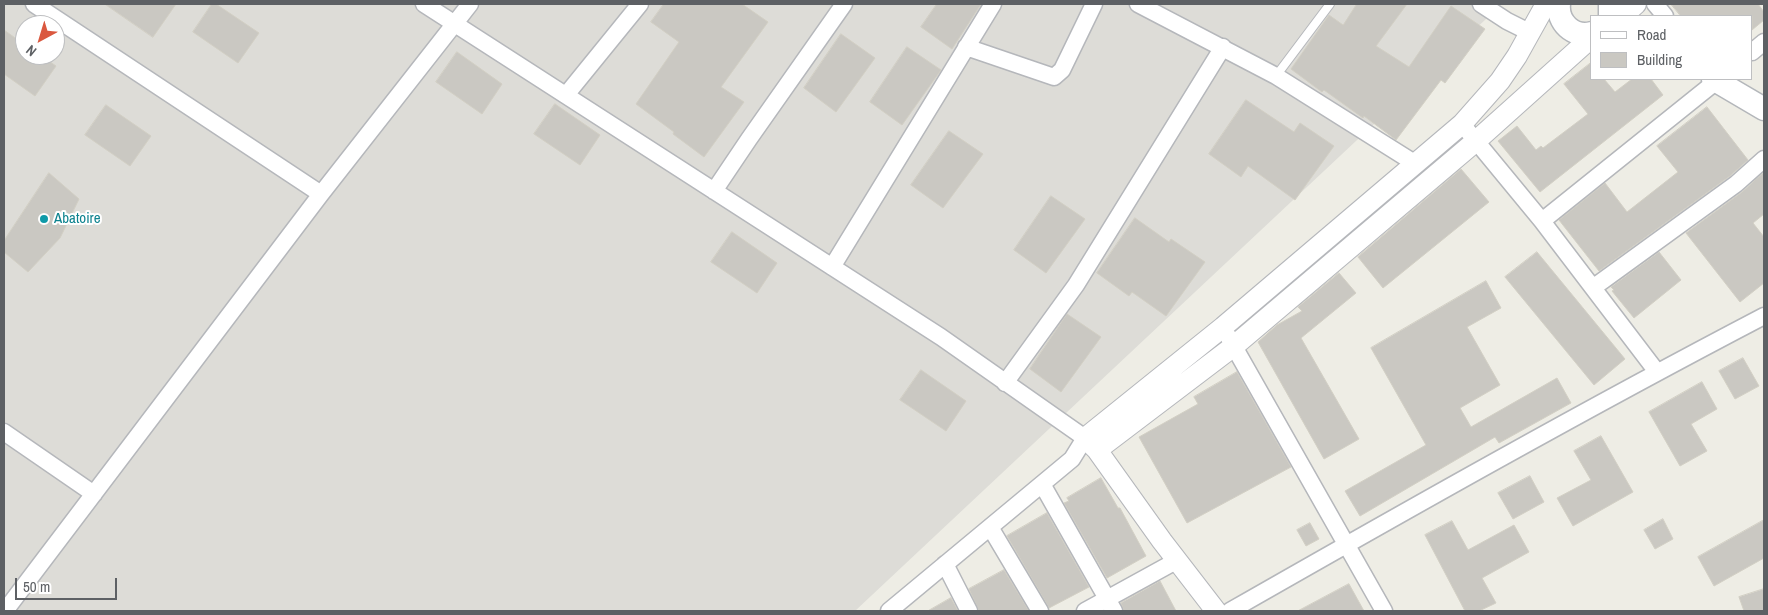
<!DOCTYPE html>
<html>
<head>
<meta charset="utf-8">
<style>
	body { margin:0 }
	#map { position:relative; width:1768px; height:615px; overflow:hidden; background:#eeede5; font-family:"Archivo Narrow",sans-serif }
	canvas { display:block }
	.frame { position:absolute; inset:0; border:5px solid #5d6064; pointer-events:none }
	.legend { position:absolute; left:1590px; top:15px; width:162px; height:65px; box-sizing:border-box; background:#fff; border:1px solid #bebfc1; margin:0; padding:6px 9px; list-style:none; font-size:15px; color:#5d6064 }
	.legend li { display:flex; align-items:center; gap:10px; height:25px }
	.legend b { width:25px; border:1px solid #bebfc1 }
	.north { position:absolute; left:15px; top:15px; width:50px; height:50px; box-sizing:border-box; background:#fff; border:1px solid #bebfc1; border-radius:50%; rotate:219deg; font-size:14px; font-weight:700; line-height:20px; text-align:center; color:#5d6064 }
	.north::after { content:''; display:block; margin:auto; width:18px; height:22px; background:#da583f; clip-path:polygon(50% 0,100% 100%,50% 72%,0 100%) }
	.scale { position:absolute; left:15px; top:578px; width:102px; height:22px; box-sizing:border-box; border:2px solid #5d6064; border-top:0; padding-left:6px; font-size:15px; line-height:18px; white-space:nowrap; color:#5d6064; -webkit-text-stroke:4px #fff; paint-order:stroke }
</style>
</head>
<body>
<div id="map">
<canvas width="1768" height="615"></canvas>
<div class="frame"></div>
<ul class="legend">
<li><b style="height:6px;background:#fff"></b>Road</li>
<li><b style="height:14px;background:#cac8c2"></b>Building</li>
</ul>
<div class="north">N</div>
<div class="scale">50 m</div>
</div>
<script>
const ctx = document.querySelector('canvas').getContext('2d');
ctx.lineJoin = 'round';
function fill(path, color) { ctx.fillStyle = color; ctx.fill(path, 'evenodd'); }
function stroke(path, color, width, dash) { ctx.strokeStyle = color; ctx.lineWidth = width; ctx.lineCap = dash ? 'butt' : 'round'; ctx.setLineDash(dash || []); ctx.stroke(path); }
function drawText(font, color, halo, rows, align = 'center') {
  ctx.font = font + ' "Archivo Narrow",sans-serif'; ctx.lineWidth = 4; ctx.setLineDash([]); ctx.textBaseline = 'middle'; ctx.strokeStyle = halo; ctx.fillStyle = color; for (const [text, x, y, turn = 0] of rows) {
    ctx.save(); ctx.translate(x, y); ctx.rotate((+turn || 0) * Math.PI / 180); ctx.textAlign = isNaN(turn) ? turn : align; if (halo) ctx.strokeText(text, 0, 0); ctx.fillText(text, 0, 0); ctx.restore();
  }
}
fill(new Path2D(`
	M 4,4 L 1502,4 L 855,611 L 4,611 ZM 25,25 L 55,25 L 55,55 L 25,55 Z`), '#dddcd7');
const building = new Path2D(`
	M 105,4 L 176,4 L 153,37 Z
	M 212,4 L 216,4 L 259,33 L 238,63 L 193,32 Z
	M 664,4 L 742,4 L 768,22 L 721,87 L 744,102 L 704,157 L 673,134 L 674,132 L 636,104 L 679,42 L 651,22 Z
	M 937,4 L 981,4 L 952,49 L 921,27 Z
	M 1357,4 L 1407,4 L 1376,46 L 1409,67 L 1451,6 L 1485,29 L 1445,83 L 1441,80 L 1396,140 L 1364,116 L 1363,118 L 1324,90 L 1322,92 L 1291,69 L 1329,15 L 1343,25 Z
	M 1671,4 L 1758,4 L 1764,12 L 1764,20 L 1752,30 L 1752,16 L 1681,16 Z
	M 4,30 L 25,45 L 25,55 L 40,55 L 56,66 L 35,96 L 4,74 Z
	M 841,34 L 875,58 L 836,112 L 804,88 Z
	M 907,47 L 941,70 L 902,125 L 870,102 Z
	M 457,52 L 502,84 L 482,114 L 436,82 Z
	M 1592,62 L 1592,79 L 1604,79 L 1615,92 L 1632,79 L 1651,79 L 1663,95 L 1540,192 L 1498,141 L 1517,126 L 1536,150 L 1541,146 L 1543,148 L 1588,114 L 1564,84 Z
	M 1246,100 L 1294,132 L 1300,123 L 1334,146 L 1295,200 L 1248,166 L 1241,177 L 1209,154 Z
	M 555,104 L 600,135 L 580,165 L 534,134 Z
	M 106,105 L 151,136 L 130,166 L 85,135 Z
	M 1707,107 L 1748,160 L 1730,176 L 1599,271 L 1559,220 L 1605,183 L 1627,212 L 1678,172 L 1657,146 Z
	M 949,131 L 983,154 L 943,208 L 911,185 Z
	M 1461,169 L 1489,202 L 1383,288 L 1358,257 Z
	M 1764,172 L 1764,214 L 1753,223 L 1764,237 L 1764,283 L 1740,302 L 1686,233 L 1742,192 Z
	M 49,173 L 79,199 L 60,238 L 28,272 L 4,252 L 4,241 Z
	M 1051,196 L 1085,219 L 1046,273 L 1014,250 Z
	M 1135,218 L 1169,242 L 1171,239 L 1205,262 L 1166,316 L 1132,292 L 1129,296 L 1097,273 Z
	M 732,232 L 777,263 L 757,293 L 711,262 Z
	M 1537,252 L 1625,359 L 1594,385 L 1505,277 Z
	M 1659,252 L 1681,280 L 1634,318 L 1612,291 L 1614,290 L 1611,287 Z
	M 1339,273 L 1356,293 L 1301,338 L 1359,439 L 1324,459 L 1258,342 L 1277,325 L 1302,311 L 1298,307 Z
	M 1486,281 L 1501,308 L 1467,327 L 1500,385 L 1460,408 L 1471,427 L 1557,378 L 1571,403 L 1499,443 L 1495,437 L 1360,516 L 1345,491 L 1426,445 L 1371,348 Z
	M 1067,314 L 1101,337 L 1061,392 L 1030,369 Z
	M 1743,358 L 1759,386 L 1735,399 L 1719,371 Z
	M 921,370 L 966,401 L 946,431 L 900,400 Z
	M 1237,372 L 1291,467 L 1187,523 L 1139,437 L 1198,404 L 1194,397 Z
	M 1702,382 L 1717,409 L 1691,424 L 1707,451 L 1680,466 L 1649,412 Z
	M 1601,436 L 1633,492 L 1573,526 L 1557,498 L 1591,480 L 1574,451 Z
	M 1530,476 L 1544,502 L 1513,519 L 1498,493 Z
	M 1101,478 L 1118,508 L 1120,508 L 1146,556 L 1107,578 L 1064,503 L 1069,501 L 1067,498 Z
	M 1047,513 L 1089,587 L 1049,608 L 1007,536 Z
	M 1663,519 L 1673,539 L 1655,549 L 1644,530 Z
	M 1764,520 L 1764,558 L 1714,586 L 1698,557 Z
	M 1452,521 L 1468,550 L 1514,525 L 1529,552 L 1482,578 L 1496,603 L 1479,611 L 1465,611 L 1425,535 Z
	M 1310,523 L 1319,539 L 1306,546 L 1297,530 Z
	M 1004,570 L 1029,611 L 979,611 L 969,589 Z
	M 1160,581 L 1176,611 L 1124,611 L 1121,603 Z
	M 1349,584 L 1364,611 L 1298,611 Z
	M 1764,589 L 1764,611 L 1744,611 L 1739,597 Z
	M 951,598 L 958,611 L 928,611 Z`);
fill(building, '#cac8c2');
stroke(building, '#d2cfc4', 1);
const service = new Path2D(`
	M 1276,76 L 1330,4`);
const minor = new Path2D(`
	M 34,4 L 321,194
	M 424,4 L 941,337 L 1085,438 L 1072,459 L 889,611
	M 1138,4 L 1276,76 L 1416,164
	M 1481,4 L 1507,21 L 1529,32
	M 1655,4 L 1665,16
	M 966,47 L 1054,77 L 1062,70 L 1094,4
	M 1752,52 L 1764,42
	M 566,95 L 640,4
	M 1462,124 L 1542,221 L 1657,372
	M 714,191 L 749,139 L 844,4
	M 1542,221 L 1719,79
	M 832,267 L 993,4
	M 1594,287 L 1736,184 L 1764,159
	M 1228,336 L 1384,611
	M 1005,383 L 1076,285 L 1223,47
	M 4,432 L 94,494
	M 1042,484 L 1114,611
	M 990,527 L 1040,611
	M 945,564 L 969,611
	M 5,611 L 321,194 L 470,4
	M 1085,611 L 1176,561
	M 1230,611 C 1407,510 1584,410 1764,316`);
const tertiary = new Path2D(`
	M 1611,16 L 1627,12 L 1636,4
	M 1097,450 L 1234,346 L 1476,141 L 1592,37
	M 1216,611 L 1162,541 L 1097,450 L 1085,438 L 1223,327 L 1462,124 L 1500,81 L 1517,56 L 1546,4`);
const secondary = new Path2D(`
	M 1559,4 C 1557,22 1573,38 1592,33
	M 1610,16 L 1610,4
	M 1713,79 L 1764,109`);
stroke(service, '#b5b7bb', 10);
stroke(minor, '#b5b7bb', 19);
stroke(tertiary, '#b5b7bb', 22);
stroke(secondary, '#b4b7bb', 25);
stroke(service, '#fff', 8);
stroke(minor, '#fff', 16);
stroke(tertiary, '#fff', 20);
stroke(secondary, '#fff', 22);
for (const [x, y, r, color] of [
	[44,219,5,"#0f9aa8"]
]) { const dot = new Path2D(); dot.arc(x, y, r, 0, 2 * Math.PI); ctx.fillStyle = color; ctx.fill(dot); stroke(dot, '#fff', 2); }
drawText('15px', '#0d838f', '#fff', [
	["Abatoire",54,219]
], 'left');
</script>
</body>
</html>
